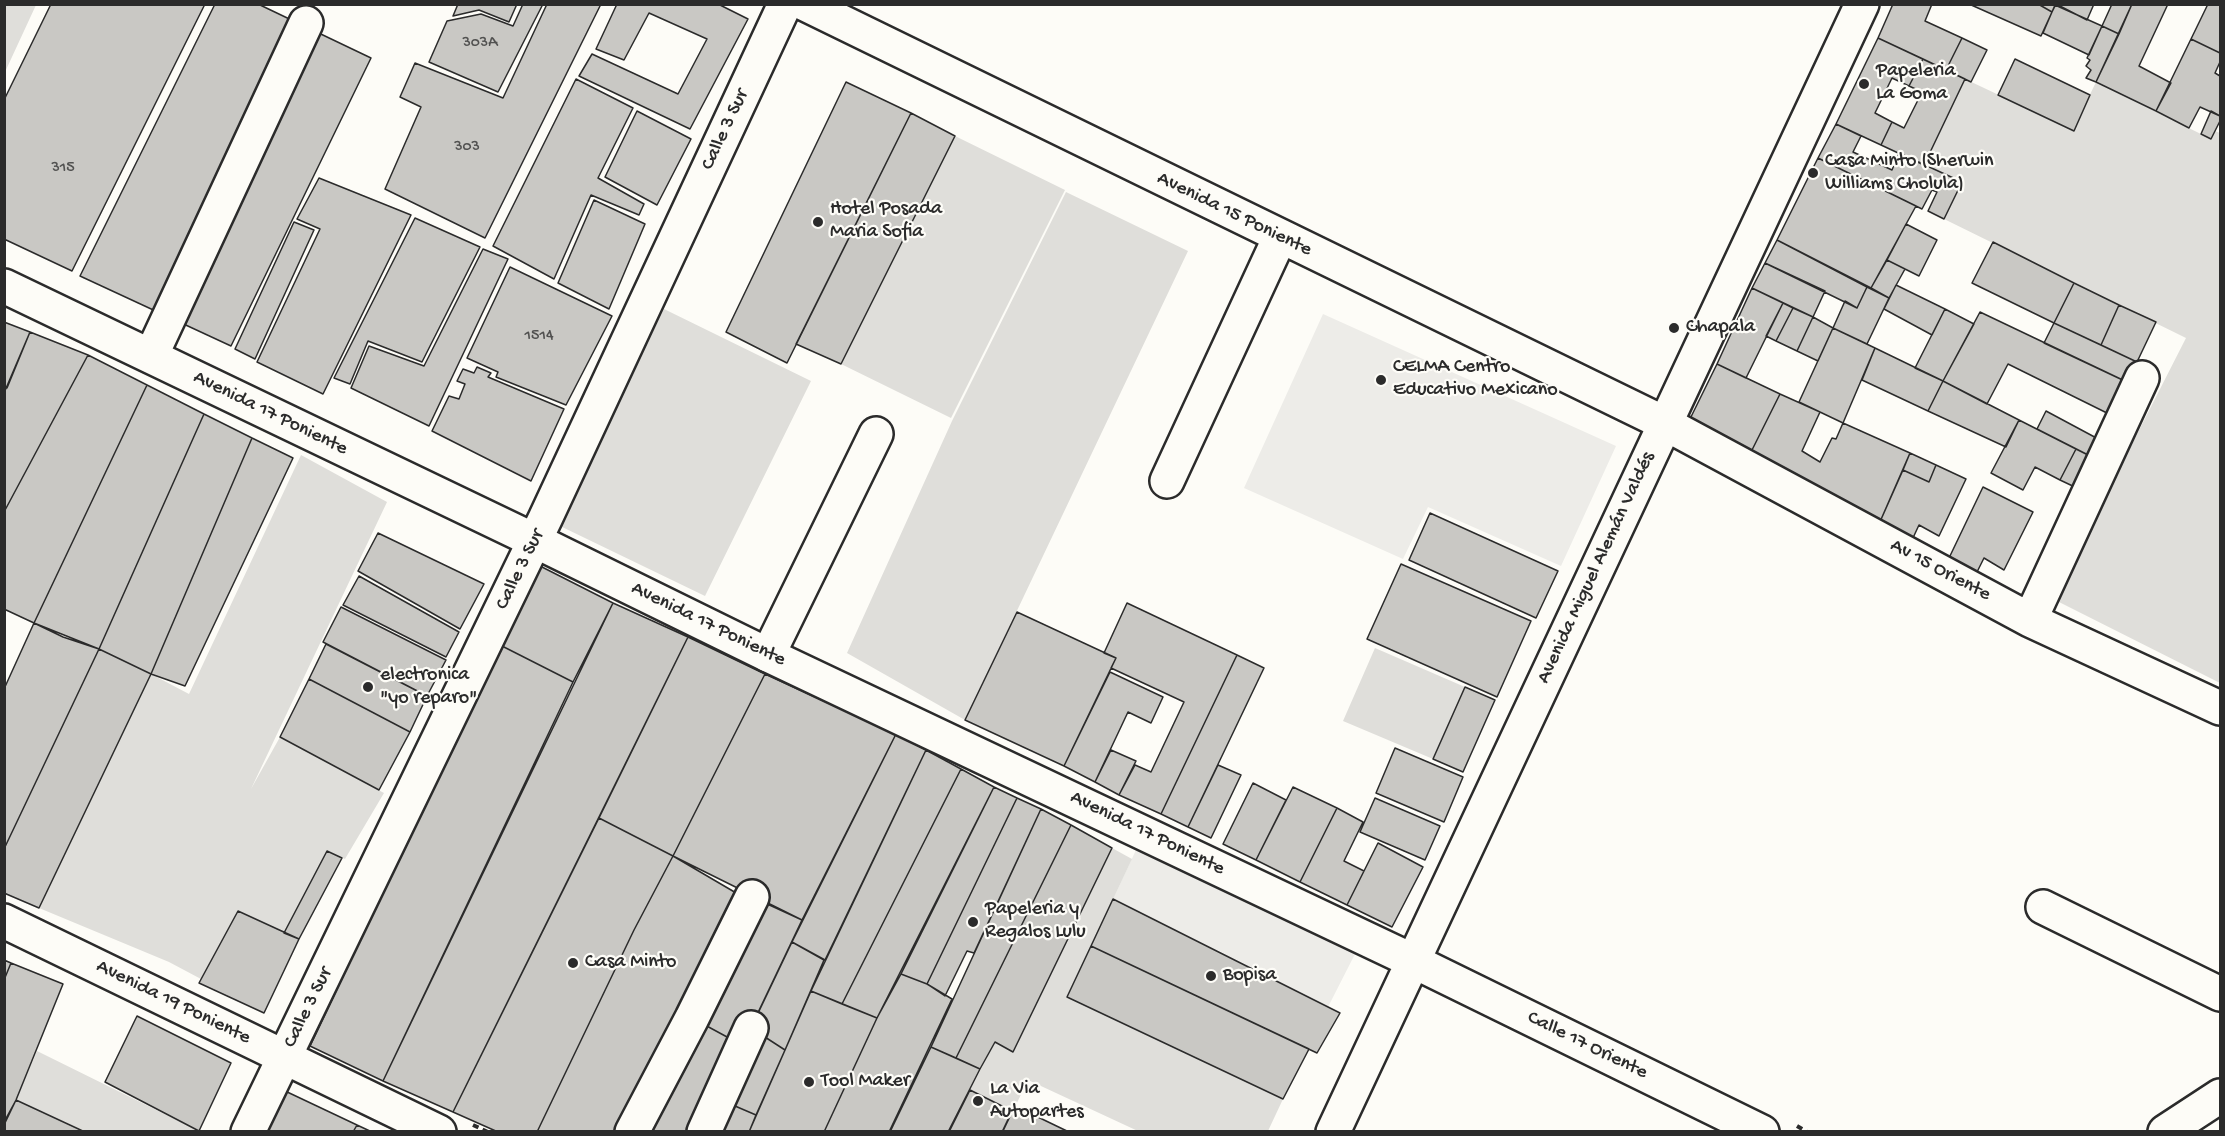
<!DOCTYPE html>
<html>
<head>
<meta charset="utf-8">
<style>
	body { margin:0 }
	#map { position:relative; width:2225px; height:1136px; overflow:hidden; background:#fdfcf7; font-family:"Gochi Hand",sans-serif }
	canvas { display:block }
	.frame { position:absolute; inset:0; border:6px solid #2b2b2b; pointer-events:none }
</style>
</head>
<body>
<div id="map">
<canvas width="2225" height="1136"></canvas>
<div class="frame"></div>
</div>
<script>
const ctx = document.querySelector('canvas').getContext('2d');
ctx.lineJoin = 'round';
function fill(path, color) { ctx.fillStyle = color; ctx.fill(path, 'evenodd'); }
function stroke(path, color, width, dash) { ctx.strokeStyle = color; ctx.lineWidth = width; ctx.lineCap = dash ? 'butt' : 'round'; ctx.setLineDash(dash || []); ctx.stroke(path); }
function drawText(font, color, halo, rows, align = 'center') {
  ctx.font = font + ' "Gochi Hand",sans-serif'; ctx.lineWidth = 4.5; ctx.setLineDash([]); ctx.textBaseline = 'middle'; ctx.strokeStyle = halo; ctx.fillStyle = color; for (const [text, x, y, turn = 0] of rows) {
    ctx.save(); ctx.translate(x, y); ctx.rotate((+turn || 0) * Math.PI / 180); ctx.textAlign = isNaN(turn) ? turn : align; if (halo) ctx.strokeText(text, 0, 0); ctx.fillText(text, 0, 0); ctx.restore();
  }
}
fill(new Path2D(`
	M 1323,314 L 1616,446 L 1561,566 L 1428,507 L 1403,559 L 1244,488 Z
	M 1136,850 L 1355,954 L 1328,1007 L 1113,899 Z`), '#edece8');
fill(new Path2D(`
	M 5,4 L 36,5 L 5,72 L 4,5 Z
	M 1965,79 L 2073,130 L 2096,82 L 2211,139 L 2215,131 L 2220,133 L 2220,683 L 2053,599 L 2186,338 L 1944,219 L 1962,182 L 1924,165 Z
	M 955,136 L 1065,190 L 951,418 L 841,364 Z
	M 1066,192 L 1188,251 L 965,720 L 847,653 L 952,421 Z
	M 664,309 L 811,381 L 705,596 L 558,525 Z
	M 301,455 L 387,502 L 251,789 L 280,737 L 384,793 L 345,859 L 328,851 L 284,933 L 238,911 L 201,979 L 169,962 L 39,908 L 151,674 L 189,694 Z
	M 1375,648 L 1465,687 L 1433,759 L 1343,721 Z
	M 1112,848 L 1132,859 L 1067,997 L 1283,1099 L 1268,1131 L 1140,1132 L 1028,1080 L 1013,1111 L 970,1090 L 995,1042 L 1012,1051 Z
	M 37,1051 L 199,1131 L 199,1132 L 85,1131 L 16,1100 Z`), '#dfdeda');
const building = new Path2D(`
	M 51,4 L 205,4 L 72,271 L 4,239 L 4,100 Z
	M 215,4 L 258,4 L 371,58 L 231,346 L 80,276 Z
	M 458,4 L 517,4 L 509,22 L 479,10 L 453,16 Z
	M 523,4 L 543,4 L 498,92 L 429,62 L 447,21 L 481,14 L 513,26 Z
	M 547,4 L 601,4 L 485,238 L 385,189 L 421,107 L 400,97 L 415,63 L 503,98 Z
	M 617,4 L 718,4 L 748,19 L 690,129 L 579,76 L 592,54 L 678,94 L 707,39 L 649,13 L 624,60 L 596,49 Z
	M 1893,4 L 1932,4 L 1925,21 L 1962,38 L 1946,70 L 1878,38 Z
	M 1969,4 L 2038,4 L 2052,12 L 2041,36 Z
	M 2038,4 L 2056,4 L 2052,12 Z
	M 2056,4 L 2094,4 L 2087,20 Z
	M 2112,4 L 2132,4 L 2119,34 L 2102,26 Z
	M 2132,4 L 2168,4 L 2139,66 L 2171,83 L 2156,111 L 2096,82 Z
	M 2208,4 L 2220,4 L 2220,53 L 2191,39 Z
	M 2055,5 L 2102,26 L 2089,55 L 2043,33 Z
	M 2102,26 L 2119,34 L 2096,82 L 2086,78 L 2091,70 L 2086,66 L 2090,60 L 2087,58 Z
	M 1878,38 L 1923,59 L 1909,86 L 1892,78 L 1875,113 L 1892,122 L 1881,145 L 1836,124 Z
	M 1962,38 L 1987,50 L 1971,82 L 1946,70 Z
	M 2191,39 L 2220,53 L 2220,62 L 2215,73 L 2220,76 L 2220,116 L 2200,107 L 2189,128 L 2156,111 Z
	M 1923,59 L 1965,79 L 1924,165 L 1881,145 L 1892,122 L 1904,128 L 1922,92 L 1909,86 Z
	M 2015,59 L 2090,95 L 2074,131 L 1998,95 Z
	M 576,79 L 633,108 L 598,178 L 644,204 L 639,215 L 591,195 L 554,279 L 493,246 Z
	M 846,82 L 911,113 L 787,363 L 726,332 Z
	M 637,111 L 691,139 L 657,205 L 605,177 Z
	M 2211,111 L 2220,116 L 2220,121 L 2211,139 L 2201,134 Z
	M 911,113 L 955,136 L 841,364 L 796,344 Z
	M 1836,124 L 1861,136 L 1853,152 L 1892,170 L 1899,153 L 1962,182 L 1944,219 L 1928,211 L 1937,192 L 1932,190 L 1922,209 L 1818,158 Z
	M 1818,158 L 1916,206 L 1871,288 L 1777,240 Z
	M 319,178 L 411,215 L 323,394 L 257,362 L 320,229 L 297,219 Z
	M 594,200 L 645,224 L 609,309 L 558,283 Z
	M 415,218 L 480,247 L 422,362 L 368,341 L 350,384 L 334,378 Z
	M 294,222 L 314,230 L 255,359 L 235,349 Z
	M 1906,224 L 1937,240 L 1919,276 L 1887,260 Z
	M 1777,240 L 1867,287 L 1857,308 L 1765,263 Z
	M 1993,242 L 2074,283 L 2054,323 L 1972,283 Z
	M 483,249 L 508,259 L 429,426 L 351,388 L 369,346 L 424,366 Z
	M 1887,260 L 1905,269 L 1889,298 L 1871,288 Z
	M 1765,263 L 1825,291 L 1813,317 L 1752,288 Z
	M 510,267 L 612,316 L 566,405 L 496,377 L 498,372 L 467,358 Z
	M 2074,283 L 2119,305 L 2101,345 L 2054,323 Z
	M 1896,285 L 1945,309 L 1932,335 L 1884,309 Z
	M 1867,287 L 1889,298 L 1867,344 L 1833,328 L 1845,301 L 1857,308 Z
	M 1752,288 L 1783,303 L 1746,378 L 1717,364 Z
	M 1783,303 L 1793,308 L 1776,341 L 1766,336 Z
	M 2119,305 L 2156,322 L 2137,362 L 2101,345 Z
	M 1793,308 L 1813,317 L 1797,351 L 1776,341 Z
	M 1945,309 L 1974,324 L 1943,381 L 1915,368 Z
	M 1980,312 L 2129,383 L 2113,416 L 2008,364 L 1987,404 L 1943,381 Z
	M 1813,317 L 1833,328 L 1818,361 L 1797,351 Z
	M 4,322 L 30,332 L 7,388 L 4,387 Z
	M 2054,323 L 2137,362 L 2129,383 L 2044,343 Z
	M 1833,328 L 1875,348 L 1843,423 L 1799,402 Z
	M 30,332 L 88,355 L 4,512 L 4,393 Z
	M 1875,348 L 1943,381 L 1928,411 L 1862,380 Z
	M 88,355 L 147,385 L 34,623 L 4,609 L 4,512 Z
	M 1717,364 L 1780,394 L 1747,460 L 1686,427 Z
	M 477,367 L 491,373 L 488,377 L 564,409 L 531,481 L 432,431 L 449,396 L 459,399 L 465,384 L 457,381 L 463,369 L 474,373 Z
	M 1943,381 L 2019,420 L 2006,447 L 1928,411 Z
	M 147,385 L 204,414 L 99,649 L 34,623 Z
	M 1780,394 L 1820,412 L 1802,451 L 1820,462 L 1832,438 L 1836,439 L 1843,423 L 1910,453 L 1879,524 L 1747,460 Z
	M 2046,411 L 2102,441 L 2094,458 L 2037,429 Z
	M 204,414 L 252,438 L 151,674 L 99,649 Z
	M 2019,420 L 2076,449 L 2060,480 L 2035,467 L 2023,490 L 1991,473 Z
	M 252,438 L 293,458 L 185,686 L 151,674 Z
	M 2076,449 L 2094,458 L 2079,489 L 2060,480 Z
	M 1910,453 L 1936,465 L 1929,482 L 1903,470 Z
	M 1936,465 L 1966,479 L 1939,536 L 1919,525 L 1912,540 L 1879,524 L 1903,470 L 1929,482 Z
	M 1983,487 L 2033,512 L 2004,570 L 1984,558 L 1977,572 L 1949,558 Z
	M 1430,513 L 1558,571 L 1536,618 L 1409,560 Z
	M 378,533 L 484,584 L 460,629 L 358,571 Z
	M 1401,564 L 1531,621 L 1497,697 L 1367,639 Z
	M 540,566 L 613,603 L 573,682 L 500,645 Z
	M 359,576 L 459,632 L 446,657 L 343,605 Z
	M 613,603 L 688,637 L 453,1112 L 383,1081 Z
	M 1127,603 L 1237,655 L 1161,814 L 1119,795 L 1135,765 L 1151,772 L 1184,702 L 1111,668 L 1116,658 L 1104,653 Z
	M 341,607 L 446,660 L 427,696 L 323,642 Z
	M 1017,612 L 1116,658 L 1064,766 L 965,720 Z
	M 34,623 L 63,637 L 99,649 L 4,849 L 4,689 Z
	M 688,637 L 765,674 L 673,856 L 599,818 Z
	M 326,644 L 427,696 L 410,732 L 309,679 Z
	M 500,645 L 573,682 L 383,1081 L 310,1046 Z
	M 99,649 L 151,674 L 39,908 L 4,893 L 4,849 Z
	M 1237,655 L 1264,668 L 1188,827 L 1161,814 Z
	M 1110,672 L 1163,697 L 1151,723 L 1128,712 L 1095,782 L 1064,766 Z
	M 765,674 L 896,734 L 802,920 L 673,856 Z
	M 309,679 L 410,732 L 379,790 L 280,737 Z
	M 1465,687 L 1495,700 L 1463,772 L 1433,759 Z
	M 896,734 L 926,750 L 825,960 L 792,942 Z
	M 1395,748 L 1463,777 L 1444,822 L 1376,793 Z
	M 926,750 L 961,769 L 842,1004 L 811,991 Z
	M 1111,750 L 1136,761 L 1119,795 L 1095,782 Z
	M 1218,765 L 1241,775 L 1211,838 L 1188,827 Z
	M 961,769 L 994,787 L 877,1018 L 842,1004 Z
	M 1253,783 L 1286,800 L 1256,860 L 1223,844 Z
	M 994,787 L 1017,798 L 927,984 L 901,974 Z
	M 1293,787 L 1337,808 L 1300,882 L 1256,860 Z
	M 1017,798 L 1041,809 L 974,953 L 967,951 L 945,996 L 927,984 Z
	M 1375,798 L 1440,826 L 1425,860 L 1360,832 Z
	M 1337,808 L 1363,822 L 1344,861 L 1364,871 L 1347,905 L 1300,882 Z
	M 1041,809 L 1071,825 L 956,1058 L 931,1047 Z
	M 599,818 L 673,856 L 634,930 L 537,1132 L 498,1132 L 453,1112 Z
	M 1071,825 L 1112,848 L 1013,1052 L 995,1042 L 980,1069 L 956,1058 Z
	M 1378,843 L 1423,867 L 1392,927 L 1347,905 Z
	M 327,851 L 342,858 L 299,939 L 284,933 Z
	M 673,856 L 743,897 L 627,1132 L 537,1132 L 634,930 Z
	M 752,897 L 802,920 L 753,1023 L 740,1044 L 692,1018 Z
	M 1113,899 L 1340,1013 L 1317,1053 L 1091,946 Z
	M 238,911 L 299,939 L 264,1013 L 199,983 Z
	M 792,942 L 824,960 L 785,1050 L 751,1028 Z
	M 1091,946 L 1309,1049 L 1283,1099 L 1067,997 Z
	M 4,960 L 11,963 L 4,980 Z
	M 11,963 L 63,984 L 16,1100 L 4,1122 L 4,980 Z
	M 901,974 L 927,984 L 952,999 L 889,1132 L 824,1132 L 877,1018 Z
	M 811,991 L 877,1018 L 824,1132 L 749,1132 Z
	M 137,1016 L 231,1063 L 199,1131 L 105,1082 Z
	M 692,1018 L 740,1044 L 703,1132 L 633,1132 Z
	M 751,1028 L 785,1050 L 756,1115 L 721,1100 Z
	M 931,1047 L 980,1069 L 948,1132 L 890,1132 Z
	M 283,1090 L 357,1125 L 353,1132 L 262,1132 Z
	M 970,1090 L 1012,1111 L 1002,1132 L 949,1132 Z
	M 16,1100 L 85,1132 L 4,1132 L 4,1125 Z
	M 721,1100 L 756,1115 L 749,1132 L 706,1132 Z
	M 1015,1106 L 1069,1132 L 1003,1131 Z
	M 357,1125 L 372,1132 L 353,1132 Z`);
fill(building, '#c9c8c4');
stroke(building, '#2b2b2b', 1.5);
const minor = new Path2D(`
	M 805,4 L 1664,423 L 2030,620 L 2220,708
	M 151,356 L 306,23
	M 1167,481 L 1280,237
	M 2030,620 L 2142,378
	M 768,655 L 876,434
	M 2043,907 L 2220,994
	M 4,921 L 439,1132
	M 1413,961 L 1762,1132
	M 248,1132 L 545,519 L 785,4
	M 632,1132 L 692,1018 L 752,897
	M 704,1132 L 751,1028
	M 2165,1132 L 2220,1096`);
const major = new Path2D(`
	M 4,286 L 548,547 L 768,655 L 1413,961
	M 1333,1132 L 1862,4`);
stroke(minor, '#2b2b2b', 38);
stroke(major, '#2b2b2b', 38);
stroke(new Path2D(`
	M 473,1125 L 488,1132
	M 1797,1126 L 1807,1132`), '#2b2b2b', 4, [6, 4.5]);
stroke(minor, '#fdfcf7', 33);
stroke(major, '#fdfcf7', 33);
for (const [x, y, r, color] of [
	[1864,84,6,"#2b2b2b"],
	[1813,173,6,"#2b2b2b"],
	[818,222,6,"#2b2b2b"],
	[1674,328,6,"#2b2b2b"],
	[1381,380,6,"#2b2b2b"],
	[368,687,6,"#2b2b2b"],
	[973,922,6,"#2b2b2b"],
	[573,963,6,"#2b2b2b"],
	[1211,976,6,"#2b2b2b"],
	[809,1082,6,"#2b2b2b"],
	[978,1101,6,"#2b2b2b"]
]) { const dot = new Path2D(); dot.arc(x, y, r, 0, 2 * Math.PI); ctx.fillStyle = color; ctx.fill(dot); stroke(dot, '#fdfcf7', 2); }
drawText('16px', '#525251', null, [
	["303A",480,44],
	["303",467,148],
	["315",63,169],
	["1514",539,337]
]);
drawText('20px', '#2b2b2b', '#fdfcf7', [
	["Papeleria",1876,72],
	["La Goma",1876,95],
	["Casa Minto (Sherwin",1825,162],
	["Williams Cholula)",1825,185],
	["Hotel Posada",830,210],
	["Maria Sofia",830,233],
	["Chapala",1686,328],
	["CELMA Centro",1393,368],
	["Educativo Mexicano",1393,391],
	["electronica",380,676],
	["\"yo reparo\"",380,699],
	["Papeleria y",985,910],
	["Regalos Lulu",985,933],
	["Casa Minto",585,963],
	["Bopisa",1223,976],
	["Tool Maker",821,1082],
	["La Via",990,1090],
	["Autopartes",990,1113]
], 'left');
drawText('20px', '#2b2b2b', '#fdfcf7', [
	["Calle 3 Sur",726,130,-65],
	["Avenida 15 Poniente",1234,215,26],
	["Avenida 17 Poniente",270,414,26],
	["Avenida Miguel Alemán Valdés",1597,568,-65],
	["Calle 3 Sur",521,570,-64],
	["Av 15 Oriente",1940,571,28],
	["Avenida 17 Poniente",708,625,26],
	["Avenida 17 Poniente",1147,834,26],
	["Avenida 19 Poniente",173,1003,26],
	["Calle 3 Sur",309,1008,-64],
	["Calle 17 Oriente",1587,1046,26]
]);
</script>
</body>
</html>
